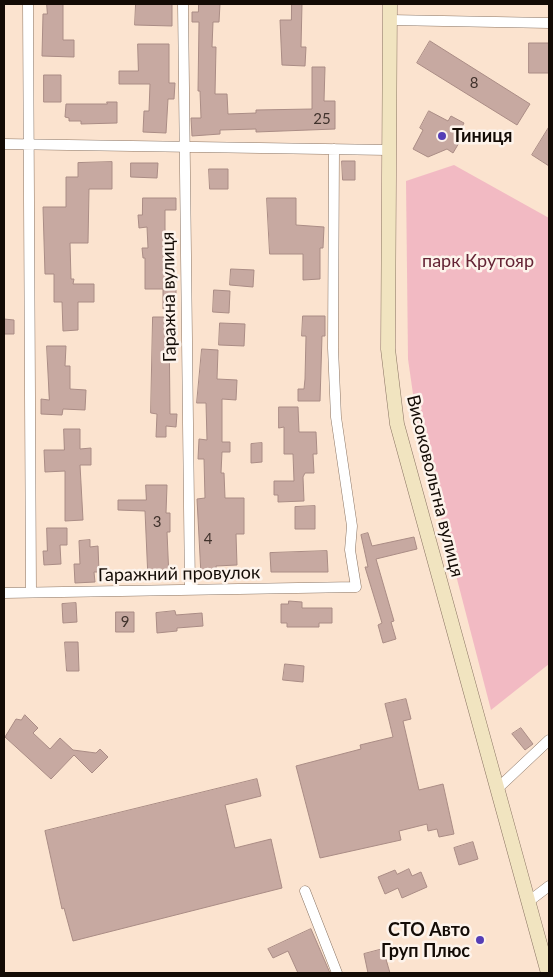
<!DOCTYPE html>
<html>
<head>
<meta charset="utf-8">
<style>
	body { margin:0 }
	#map { position:relative; width:553px; height:977px; overflow:hidden; background:#fbe3cf; font-family:Lato,sans-serif }
	canvas { display:block }
	.frame { position:absolute; inset:0; border:5px solid #130b05; pointer-events:none }
</style>
</head>
<body>
<div id="map">
<canvas width="553" height="977"></canvas>
<div class="frame"></div>
</div>
<script>
const ctx = document.querySelector('canvas').getContext('2d');
ctx.lineJoin = 'round';
function fill(path, color) { ctx.fillStyle = color; ctx.fill(path, 'evenodd'); }
function stroke(path, color, width, dash) { ctx.strokeStyle = color; ctx.lineWidth = width; ctx.lineCap = dash ? 'butt' : 'round'; ctx.setLineDash(dash || []); ctx.stroke(path); }
function drawText(font, color, halo, rows, align = 'center') {
  ctx.font = font + ' Lato,sans-serif'; ctx.lineWidth = 5; ctx.setLineDash([]); ctx.textBaseline = 'middle'; ctx.strokeStyle = halo; ctx.fillStyle = color; for (const [text, x, y, turn = 0] of rows) {
    ctx.save(); ctx.translate(x, y); ctx.rotate((+turn || 0) * Math.PI / 180); ctx.textAlign = isNaN(turn) ? turn : align; if (halo) ctx.strokeText(text, 0, 0); ctx.fillText(text, 0, 0); ctx.restore();
  }
}
fill(new Path2D(`
	M 454,165 L 549,218 L 549,664 L 491,710 L 418,429 L 408,359 L 406,181 Z`), '#f2bac3');
const building = new Path2D(`
	M 47,4 L 63,4 L 63,40 L 74,40 L 74,57 L 42,56 L 43,14 L 47,14 Z
	M 136,4 L 172,4 L 172,26 L 135,25 Z
	M 199,4 L 220,4 L 219,22 L 213,22 L 212,47 L 216,47 L 215,94 L 227,94 L 228,114 L 256,113 L 256,110 L 312,109 L 312,67 L 325,67 L 324,101 L 335,101 L 335,129 L 256,132 L 256,129 L 220,130 L 220,134 L 192,136 L 191,118 L 201,118 L 200,91 L 198,91 L 199,22 L 192,22 L 192,12 L 198,12 Z
	M 292,4 L 302,4 L 301,47 L 306,47 L 305,66 L 282,65 L 280,20 L 291,20 Z
	M 430,41 L 530,104 L 517,125 L 417,63 Z
	M 529,43 L 549,43 L 549,73 L 529,73 Z
	M 138,44 L 169,44 L 169,83 L 175,83 L 174,99 L 168,99 L 166,133 L 143,132 L 144,111 L 149,111 L 150,84 L 119,84 L 119,71 L 138,71 Z
	M 44,75 L 61,75 L 61,102 L 44,102 Z
	M 107,102 L 117,102 L 117,123 L 81,124 L 81,121 L 69,121 L 69,118 L 65,117 L 66,104 L 107,104 Z
	M 429,111 L 448,121 L 451,116 L 464,123 L 461,129 L 466,131 L 453,153 L 447,149 L 428,157 L 413,149 L 423,130 L 420,128 Z
	M 549,127 L 549,166 L 532,155 Z
	M 342,161 L 355,161 L 355,180 L 343,180 Z
	M 112,162 L 112,189 L 89,189 L 88,243 L 70,243 L 71,279 L 74,279 L 73,284 L 94,284 L 94,302 L 78,302 L 78,330 L 63,331 L 62,302 L 54,302 L 54,274 L 45,274 L 43,207 L 66,207 L 66,177 L 78,177 L 78,163 Z
	M 131,163 L 158,163 L 157,178 L 131,177 Z
	M 209,169 L 228,169 L 228,189 L 210,189 Z
	M 143,198 L 176,198 L 176,210 L 165,210 L 165,228 L 166,274 L 176,274 L 176,309 L 163,309 L 163,289 L 145,289 L 145,258 L 143,258 L 142,248 L 148,248 L 147,227 L 139,228 L 138,215 L 142,215 Z
	M 267,198 L 296,198 L 296,225 L 324,227 L 323,248 L 320,248 L 320,279 L 303,280 L 303,254 L 270,254 Z
	M 231,269 L 254,270 L 253,287 L 230,285 Z
	M 214,290 L 230,291 L 229,313 L 213,312 Z
	M 303,316 L 325,316 L 325,336 L 322,336 L 320,401 L 298,401 L 298,389 L 304,389 L 305,379 L 306,336 L 302,336 Z
	M 153,317 L 169,317 L 170,414 L 177,414 L 176,427 L 166,426 L 166,437 L 156,437 L 157,414 L 151,413 Z
	M 4,319 L 14,320 L 14,334 L 4,334 Z
	M 220,323 L 245,324 L 244,346 L 219,345 Z
	M 47,346 L 66,346 L 65,366 L 70,366 L 70,389 L 86,390 L 85,410 L 63,409 L 62,415 L 41,414 L 41,399 L 49,400 Z
	M 202,349 L 218,350 L 217,379 L 237,380 L 236,400 L 222,399 L 222,442 L 230,442 L 230,452 L 222,452 L 221,473 L 224,473 L 225,498 L 244,498 L 244,534 L 236,534 L 237,565 L 216,566 L 217,573 L 201,575 L 197,499 L 205,498 L 204,459 L 198,459 L 199,439 L 207,440 L 206,403 L 197,403 Z
	M 279,407 L 298,407 L 299,432 L 316,432 L 317,454 L 313,454 L 314,473 L 305,473 L 303,477 L 304,501 L 278,502 L 278,495 L 274,495 L 274,481 L 294,481 L 293,454 L 284,454 L 284,427 L 279,428 Z
	M 64,429 L 80,429 L 80,449 L 91,448 L 91,465 L 80,465 L 83,520 L 65,521 L 65,471 L 45,472 L 44,450 L 64,450 Z
	M 262,443 L 262,462 L 251,463 L 251,444 Z
	M 146,485 L 167,485 L 166,513 L 170,513 L 170,532 L 167,532 L 169,578 L 148,579 L 145,511 L 118,510 L 118,500 L 146,500 Z
	M 315,506 L 315,529 L 295,529 L 295,507 Z
	M 47,528 L 67,528 L 67,545 L 60,545 L 61,564 L 44,565 L 43,551 L 47,551 Z
	M 368,533 L 372,546 L 414,537 L 417,549 L 376,559 L 394,621 L 391,622 L 396,639 L 383,643 L 378,625 L 382,623 L 365,567 L 368,567 L 361,535 Z
	M 90,540 L 90,547 L 98,546 L 99,572 L 94,572 L 95,582 L 75,583 L 74,564 L 80,564 L 79,541 Z
	M 327,551 L 328,572 L 271,572 L 270,553 Z
	M 289,601 L 302,602 L 302,608 L 332,608 L 332,623 L 319,623 L 319,627 L 287,627 L 287,623 L 281,623 L 281,604 L 288,604 Z
	M 76,603 L 77,622 L 63,623 L 62,604 Z
	M 175,611 L 176,615 L 202,613 L 203,626 L 177,628 L 177,631 L 157,633 L 156,613 Z
	M 116,612 L 134,612 L 134,632 L 116,632 Z
	M 65,642 L 78,642 L 79,671 L 67,671 Z
	M 285,664 L 304,666 L 303,682 L 283,680 Z
	M 406,699 L 411,719 L 403,721 L 419,790 L 443,784 L 454,834 L 439,837 L 437,829 L 428,831 L 427,824 L 399,831 L 401,840 L 320,858 L 296,766 L 361,749 L 360,745 L 393,737 L 385,704 Z
	M 25,715 L 38,728 L 33,733 L 50,749 L 60,738 L 73,750 L 96,753 L 100,749 L 108,757 L 92,773 L 74,755 L 51,779 L 5,737 L 16,719 L 21,720 Z
	M 521,728 L 533,744 L 525,750 L 512,734 Z
	M 257,779 L 261,796 L 225,805 L 235,848 L 271,839 L 282,888 L 73,941 L 64,908 L 62,909 L 45,831 Z
	M 473,842 L 478,859 L 459,865 L 454,848 Z
	M 409,869 L 412,876 L 421,872 L 427,887 L 402,898 L 398,888 L 385,894 L 378,877 L 395,870 L 397,874 Z
	M 311,929 L 330,973 L 298,973 L 288,951 L 273,958 L 268,949 Z
	M 383,949 L 390,973 L 368,973 L 364,954 Z`);
fill(building, '#c7a9a1');
stroke(building, '#aa8c85', 1);
const street = new Path2D(`
	M 28,4 L 31,592
	M 183,4 L 190,590
	M 390,20 L 549,23
	M 4,144 L 388,150
	M 4,593 L 356,587 L 350,550 L 352,526 L 336,417 L 333,348 L 334,149
	M 497,789 L 549,740
	M 305,891 L 337,973
	M 528,902 L 549,886`);
const secondary = new Path2D(`
	M 390,4 L 388,349 L 397,424 L 548,973`);
stroke(street, '#8b7564', 11);
stroke(secondary, '#8b7564', 15);
stroke(street, '#fff', 10);
stroke(secondary, '#f1e4c0', 14);
for (const [x, y, r, color] of [
	[442,136,5,"#553eb6"],
	[480,940,5,"#553eb6"]
]) { const dot = new Path2D(); dot.arc(x, y, r, 0, 2 * Math.PI); ctx.fillStyle = color; ctx.fill(dot); stroke(dot, '#fdf3eb', 2); }
drawText('15px', '#40322c', null, [
	["8",474,83],
	["25",322,119],
	["3",157,522],
	["4",208,539],
	["9",125,622]
]);
drawText('bold 18px', '#130b05', '#fdf3eb', [
	["Тиниця",452,136],
	["СТО Авто",470,930,"right"],
	["Груп Плюс",470,951,"right"]
], 'left');
drawText('18px', '#642334', '#fdf3eb', [
	["парк Крутояр",478,261]
]);
drawText('18px', '#130b05', '#fdf3eb', [
	["Гаражна вулиця",169,297,-91],
	["Високовольтна вулиця",435,486,76],
	["Гаражний провулок",179,574,-1]
]);
</script>
</body>
</html>
